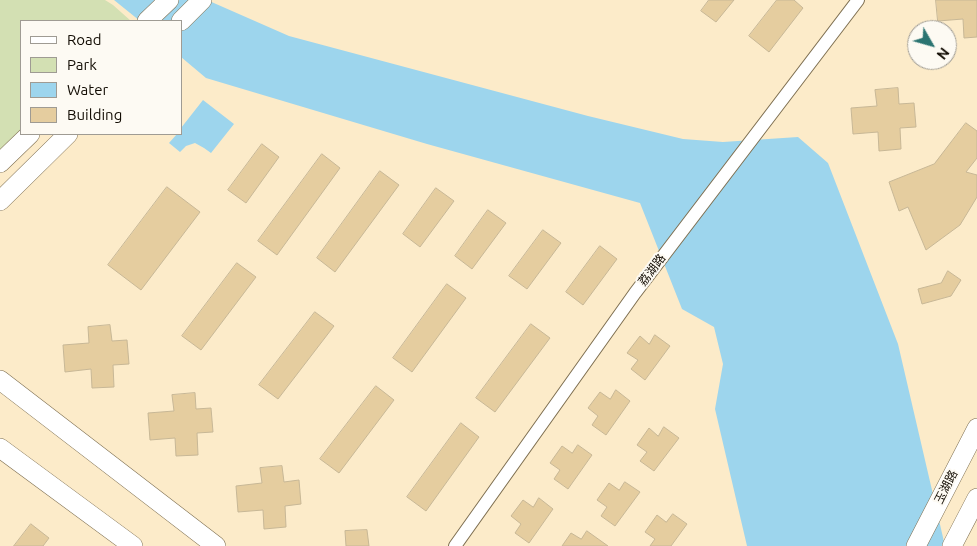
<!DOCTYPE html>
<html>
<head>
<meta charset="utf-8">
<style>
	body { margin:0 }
	#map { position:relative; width:977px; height:546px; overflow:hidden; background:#fcebc9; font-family:Ubuntu,sans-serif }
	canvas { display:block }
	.legend { position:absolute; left:20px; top:20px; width:162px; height:115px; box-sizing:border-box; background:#fdfaf3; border:1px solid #9f9b93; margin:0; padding:6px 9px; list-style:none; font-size:15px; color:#120c03 }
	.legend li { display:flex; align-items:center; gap:10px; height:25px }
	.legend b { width:25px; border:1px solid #9f9b93 }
	.north { position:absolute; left:907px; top:20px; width:50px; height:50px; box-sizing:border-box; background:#fdfaf3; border:1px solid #9f9b93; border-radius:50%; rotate:128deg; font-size:14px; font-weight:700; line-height:20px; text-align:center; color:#120c03 }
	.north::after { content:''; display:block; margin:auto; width:18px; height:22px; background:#2b7471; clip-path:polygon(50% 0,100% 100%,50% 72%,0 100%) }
</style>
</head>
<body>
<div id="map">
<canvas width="977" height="546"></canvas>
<ul class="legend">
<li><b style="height:6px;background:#fff"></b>Road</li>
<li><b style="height:14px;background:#d3e0b3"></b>Park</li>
<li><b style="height:14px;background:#9dd5ed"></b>Water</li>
<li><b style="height:14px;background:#e5cd9f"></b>Building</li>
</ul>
<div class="north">N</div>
</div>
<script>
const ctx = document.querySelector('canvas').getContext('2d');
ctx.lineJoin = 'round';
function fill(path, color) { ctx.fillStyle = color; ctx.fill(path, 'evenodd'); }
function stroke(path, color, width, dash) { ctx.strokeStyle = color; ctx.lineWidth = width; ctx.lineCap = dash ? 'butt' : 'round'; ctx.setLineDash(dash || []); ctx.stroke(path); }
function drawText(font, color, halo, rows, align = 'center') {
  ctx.font = font + ' Ubuntu,"Noto Sans SC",sans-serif'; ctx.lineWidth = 4; ctx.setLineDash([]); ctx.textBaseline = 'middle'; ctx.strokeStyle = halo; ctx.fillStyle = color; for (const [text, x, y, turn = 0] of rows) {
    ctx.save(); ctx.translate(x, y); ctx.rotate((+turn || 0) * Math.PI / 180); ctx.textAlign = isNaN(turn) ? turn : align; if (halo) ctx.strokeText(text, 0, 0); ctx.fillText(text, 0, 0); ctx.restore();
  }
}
fill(new Path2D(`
	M 0,0 L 105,0 L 113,5 L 131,21 L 21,21 L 21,129 L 0,150 Z`), '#d3e0b3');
fill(new Path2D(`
	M 114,0 L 207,0 L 289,36 L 588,116 L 683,139 L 723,142 L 798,137 L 828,163 L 898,344 L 945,546 L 747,546 L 715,409 L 723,364 L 714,327 L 682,309 L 640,203 L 427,144 L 206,78 L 181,57 L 181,21 L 140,21 Z
	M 203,100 L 234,124 L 211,153 L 204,148 L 195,143 L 186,146 L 180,152 L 169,143 L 177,134 L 181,134 L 181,128 Z`), '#9dd5ed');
const building = new Path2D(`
	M 709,0 L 734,0 L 716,22 L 701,11 Z
	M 777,0 L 794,0 L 803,8 L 769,52 L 749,36 Z
	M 936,0 L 977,0 L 977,37 L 964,38 L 963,19 L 938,21 Z
	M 898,88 L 899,104 L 914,103 L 916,127 L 900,128 L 901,149 L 879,151 L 878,132 L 853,134 L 851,108 L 877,106 L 875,90 Z
	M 966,123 L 977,131 L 977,158 L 966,172 L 977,175 L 977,197 L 960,225 L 926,250 L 908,207 L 899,211 L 889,182 L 934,164 Z
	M 262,144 L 279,157 L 246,203 L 228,190 Z
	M 322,154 L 340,168 L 277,255 L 258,241 Z
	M 380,171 L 399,185 L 335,272 L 317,258 Z
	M 167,187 L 200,212 L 141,290 L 108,265 Z
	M 436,188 L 454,201 L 420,247 L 403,234 Z
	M 488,210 L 506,223 L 472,269 L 455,256 Z
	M 543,230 L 561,243 L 527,289 L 509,276 Z
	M 600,246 L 617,259 L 583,305 L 566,292 Z
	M 237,263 L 256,277 L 201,350 L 182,336 Z
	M 948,271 L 961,280 L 951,296 L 922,304 L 918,289 L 941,283 Z
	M 447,284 L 466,298 L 412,372 L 393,358 Z
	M 315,312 L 334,326 L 278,399 L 259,385 Z
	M 531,324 L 550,338 L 495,412 L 476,398 Z
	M 110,325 L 112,341 L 127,340 L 129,364 L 113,365 L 114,387 L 92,388 L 91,369 L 65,372 L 63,345 L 89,343 L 88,327 Z
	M 655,335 L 670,346 L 645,380 L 631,369 L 638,360 L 627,353 L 640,336 L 649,344 Z
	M 376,386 L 394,400 L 339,473 L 320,459 Z
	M 616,390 L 630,401 L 606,435 L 592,425 L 598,416 L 588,408 L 600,392 L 610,399 Z
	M 195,393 L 196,409 L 211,408 L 213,432 L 197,433 L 198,455 L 176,456 L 175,438 L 150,440 L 148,413 L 174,411 L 172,395 Z
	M 461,423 L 479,437 L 426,511 L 407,497 Z
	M 664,427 L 679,438 L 654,471 L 640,461 L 647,452 L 637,445 L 649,428 L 658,436 Z
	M 578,445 L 592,455 L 568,489 L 554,479 L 560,470 L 550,463 L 562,446 L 572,453 Z
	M 282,466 L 284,482 L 299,480 L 301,504 L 285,506 L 286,527 L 264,529 L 263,510 L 238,512 L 236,486 L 262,483 L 260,468 Z
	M 625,482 L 640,492 L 615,526 L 601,516 L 607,507 L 597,500 L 609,483 L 619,490 Z
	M 539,498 L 553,509 L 529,543 L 515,533 L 521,524 L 511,516 L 523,500 L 533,507 Z
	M 673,514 L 687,524 L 671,546 L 650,546 L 655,539 L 645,532 L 657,515 L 666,522 Z
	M 31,524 L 49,538 L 43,546 L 14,546 Z
	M 367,530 L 369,546 L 346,546 L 345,531 Z
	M 587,531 L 608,546 L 562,546 L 571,533 L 581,539 Z`);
fill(building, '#e5cd9f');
stroke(building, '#c7b796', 1);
const street = new Path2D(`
	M 455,546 L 635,293 L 858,0`);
const secondary = new Path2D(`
	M 147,21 L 169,0
	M 181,21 L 202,0
	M 0,163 L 30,134
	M 0,201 L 68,134
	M 0,380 L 216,546
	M 0,448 L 133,546
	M 916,546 L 977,428
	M 952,546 L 977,498`);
stroke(street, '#7e6f51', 14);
stroke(secondary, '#7e6f51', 20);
stroke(street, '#fff', 12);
stroke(secondary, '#fff', 19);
drawText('12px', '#120c03', '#fdfaf3', [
	["荔湖路",652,270,-53],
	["玉湖路",946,487,-63]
]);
</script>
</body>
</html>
